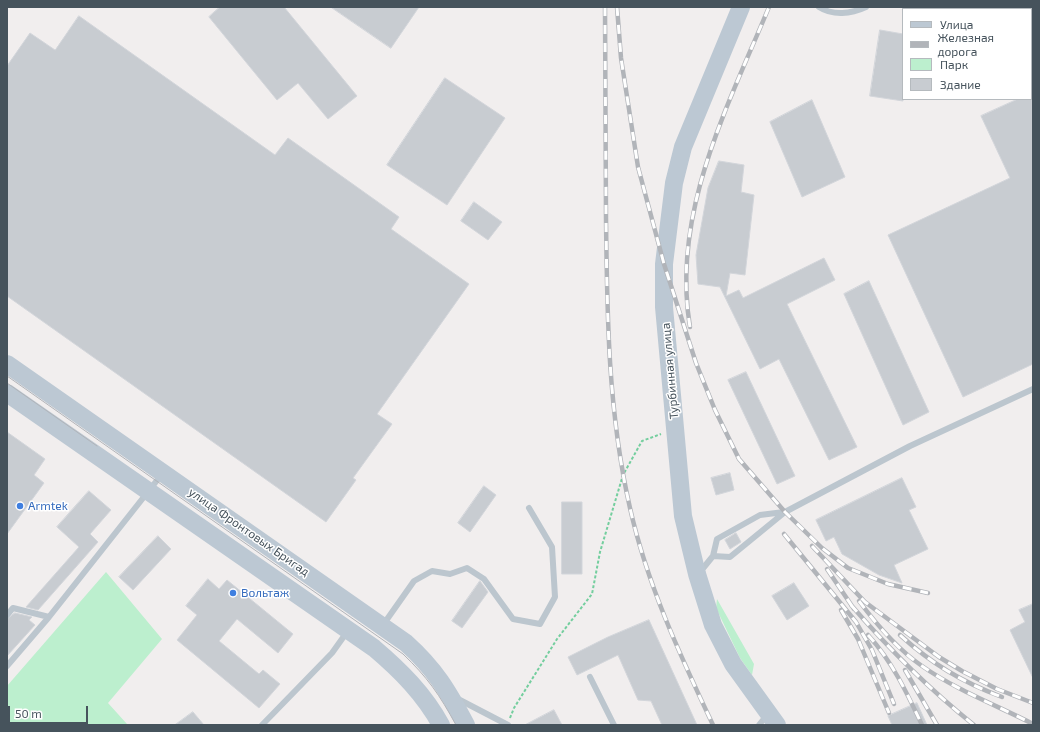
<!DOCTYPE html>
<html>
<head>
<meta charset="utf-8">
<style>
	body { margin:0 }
	#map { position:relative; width:1040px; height:732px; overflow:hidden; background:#f1eeee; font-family:"Exo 2",sans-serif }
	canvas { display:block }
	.frame { position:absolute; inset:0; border:8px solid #46535c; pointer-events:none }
	.legend { position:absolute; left:902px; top:8px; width:130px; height:92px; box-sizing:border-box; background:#fff; border:1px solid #b5babe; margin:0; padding:5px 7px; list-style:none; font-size:12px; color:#46535c }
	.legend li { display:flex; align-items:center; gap:8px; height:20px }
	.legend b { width:20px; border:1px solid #b5babe }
	.scale { position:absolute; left:8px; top:706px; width:80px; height:18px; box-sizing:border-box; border:2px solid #46535c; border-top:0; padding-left:5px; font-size:12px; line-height:14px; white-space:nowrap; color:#46535c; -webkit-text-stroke:3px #fff; paint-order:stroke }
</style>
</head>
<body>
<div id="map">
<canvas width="1040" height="732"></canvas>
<div class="frame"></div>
<ul class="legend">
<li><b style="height:5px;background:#bcc8d3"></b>Улица</li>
<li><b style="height:5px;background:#b1b4b9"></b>Железная дорога</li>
<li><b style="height:11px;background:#bcefce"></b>Парк</li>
<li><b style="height:11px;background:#c8ccd1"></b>Здание</li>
</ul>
<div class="scale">50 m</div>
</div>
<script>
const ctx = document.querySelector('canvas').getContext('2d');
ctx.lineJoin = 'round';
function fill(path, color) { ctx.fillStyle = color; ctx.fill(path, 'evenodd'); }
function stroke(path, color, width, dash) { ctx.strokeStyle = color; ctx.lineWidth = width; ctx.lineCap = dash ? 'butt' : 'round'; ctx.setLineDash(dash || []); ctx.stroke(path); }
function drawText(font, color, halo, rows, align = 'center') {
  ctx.font = font + ' "Exo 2",sans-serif'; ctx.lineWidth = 3; ctx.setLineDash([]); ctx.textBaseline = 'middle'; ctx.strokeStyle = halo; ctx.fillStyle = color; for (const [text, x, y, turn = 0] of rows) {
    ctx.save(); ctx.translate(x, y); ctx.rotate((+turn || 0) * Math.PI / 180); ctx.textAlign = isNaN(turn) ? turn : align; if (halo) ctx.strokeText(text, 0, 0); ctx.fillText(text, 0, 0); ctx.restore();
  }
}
fill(new Path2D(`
	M 106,572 L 162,639 L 108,703 L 127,724 L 7,725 L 7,686 Z
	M 717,599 L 754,664 L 752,675 L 740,658 L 716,608 Z`), '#bcefce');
const building = new Path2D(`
	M 220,7 L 284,7 L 357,96 L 328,119 L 298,83 L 277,100 L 209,17 Z
	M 331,7 L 419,7 L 391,48 Z
	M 79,16 L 275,155 L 288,138 L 399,217 L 391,229 L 469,284 L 377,414 L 392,424 L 353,478 L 356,480 L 326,522 L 7,296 L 7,66 L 30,33 L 55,50 Z
	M 880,30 L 903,34 L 903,101 L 870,96 Z
	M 445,78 L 505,118 L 447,205 L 387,165 Z
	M 1018,99 L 1033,99 L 1033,364 L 963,397 L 888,235 L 1010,178 L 981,116 Z
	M 812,100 L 845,177 L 802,197 L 770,122 Z
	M 719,161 L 744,165 L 741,192 L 754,195 L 745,275 L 730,273 L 726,296 L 739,290 L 743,298 L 824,258 L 835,280 L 787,304 L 857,447 L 829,460 L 779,359 L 760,369 L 720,287 L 698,284 L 696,255 L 708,188 Z
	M 474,202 L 502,222 L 488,240 L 461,221 Z
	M 869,281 L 929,412 L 903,425 L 844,294 Z
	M 746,372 L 795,476 L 777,484 L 728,380 Z
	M 7,432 L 45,459 L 34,475 L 44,483 L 7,534 Z
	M 730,473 L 734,490 L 716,495 L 711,478 Z
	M 902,478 L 916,507 L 909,510 L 928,549 L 894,565 L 902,583 L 879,575 L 842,554 L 834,537 L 826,541 L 816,520 Z
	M 484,486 L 496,495 L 470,532 L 458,523 Z
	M 89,491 L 111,510 L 90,534 L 98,542 L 38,610 L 26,607 L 79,547 L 57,527 Z
	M 562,502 L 582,502 L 582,574 L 562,574 Z
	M 736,533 L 741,542 L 730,549 L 725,540 Z
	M 158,536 L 171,549 L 133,590 L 119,577 Z
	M 208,579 L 219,589 L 227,580 L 293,634 L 278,653 L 237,619 L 219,641 L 259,674 L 263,670 L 280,684 L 259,708 L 177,640 L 197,615 L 186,606 Z
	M 480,581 L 488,592 L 462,628 L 452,621 Z
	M 794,583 L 809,606 L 787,620 L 772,596 Z
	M 1033,604 L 1033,678 L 1010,630 L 1025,622 L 1019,610 Z
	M 15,613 L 32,617 L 29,620 L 35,625 L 7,656 L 7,619 Z
	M 649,620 L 697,725 L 662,725 L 651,701 L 638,700 L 618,655 L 577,675 L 568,657 L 608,637 Z
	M 917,703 L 927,725 L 892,725 L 888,716 Z
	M 554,710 L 562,725 L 525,725 Z
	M 193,712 L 204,725 L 175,725 Z`);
fill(building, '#c8ccd1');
stroke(building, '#d2d5da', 1);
stroke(new Path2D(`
	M 510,718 L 514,708 L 557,639 L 592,594 L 600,552 L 623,475 L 642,441 L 661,434`), '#74ce9e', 2, [3, 2]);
stroke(new Path2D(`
	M 819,7 C 833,16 851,14 866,7
	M 713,556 L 730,557 L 785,512 L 910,446 L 1033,389
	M 700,572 L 713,556 L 717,539 L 760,515 L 784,512
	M 7,615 L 13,608 L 49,617
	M 383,625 L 414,581 L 432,571 L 450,574 L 467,568 L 484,579 L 513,619 L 540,624 L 555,597 L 552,547 L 529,508
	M 7,666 L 49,617 L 162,474
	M 590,677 L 614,725
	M 458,699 L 508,725
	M 262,725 L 332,653 L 347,632
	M 759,725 L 767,715`), '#bcc6ce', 6);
stroke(new Path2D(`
	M 741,7 L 683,147 L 674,183 L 664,264 L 664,307 L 683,516 L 697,574 L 713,625 L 733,664 L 777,725
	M 7,364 L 406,643 C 435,669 448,691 466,725
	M 7,393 L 374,648 C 401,671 424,694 441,725`), '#bcc8d3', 18);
stroke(new Path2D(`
	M 7,376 L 403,654 C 428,678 439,694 456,725
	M 7,383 L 97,446`), '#b1b4b9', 1);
const rail = new Path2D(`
	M 605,7 C 605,77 606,147 606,218 C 607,315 608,412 630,508 C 647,584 680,655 713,725
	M 617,7 L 621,58 L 638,167 L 664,264 L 696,363 L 715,410 L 739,459 L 785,512 L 822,548 L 848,568 L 888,584 L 928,593
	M 690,327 C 671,214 727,108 769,7
	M 784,534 L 856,622 L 872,650 L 894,704
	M 812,546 L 865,602 L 939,657 L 962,671 L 997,689 L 1033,703
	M 827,569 L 854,609
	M 859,601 C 877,625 897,649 922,666 C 956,690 996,705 1033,724
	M 851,605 C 889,649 929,689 974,725
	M 841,610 L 858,639 L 889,713
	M 868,635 C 892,661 907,693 922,725
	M 900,635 C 932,664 962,682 1002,697
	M 905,670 L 937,725`);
stroke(rail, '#b1b4b9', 4.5);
stroke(rail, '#fff', 3, [9]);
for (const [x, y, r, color] of [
	[20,506,4,"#3f7fe0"],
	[233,593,4,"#3f7fe0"]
]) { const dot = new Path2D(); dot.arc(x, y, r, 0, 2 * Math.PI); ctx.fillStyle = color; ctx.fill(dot); stroke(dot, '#fff', 1.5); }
drawText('12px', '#46535c', '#fff', [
	["Турбинная улица",670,371,-95],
	["улица Фронтовых Бригад",249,532,35]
]);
drawText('12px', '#366cbe', '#fff', [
	["Armtek",28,506],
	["Вольтаж",241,593]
], 'left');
</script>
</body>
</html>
